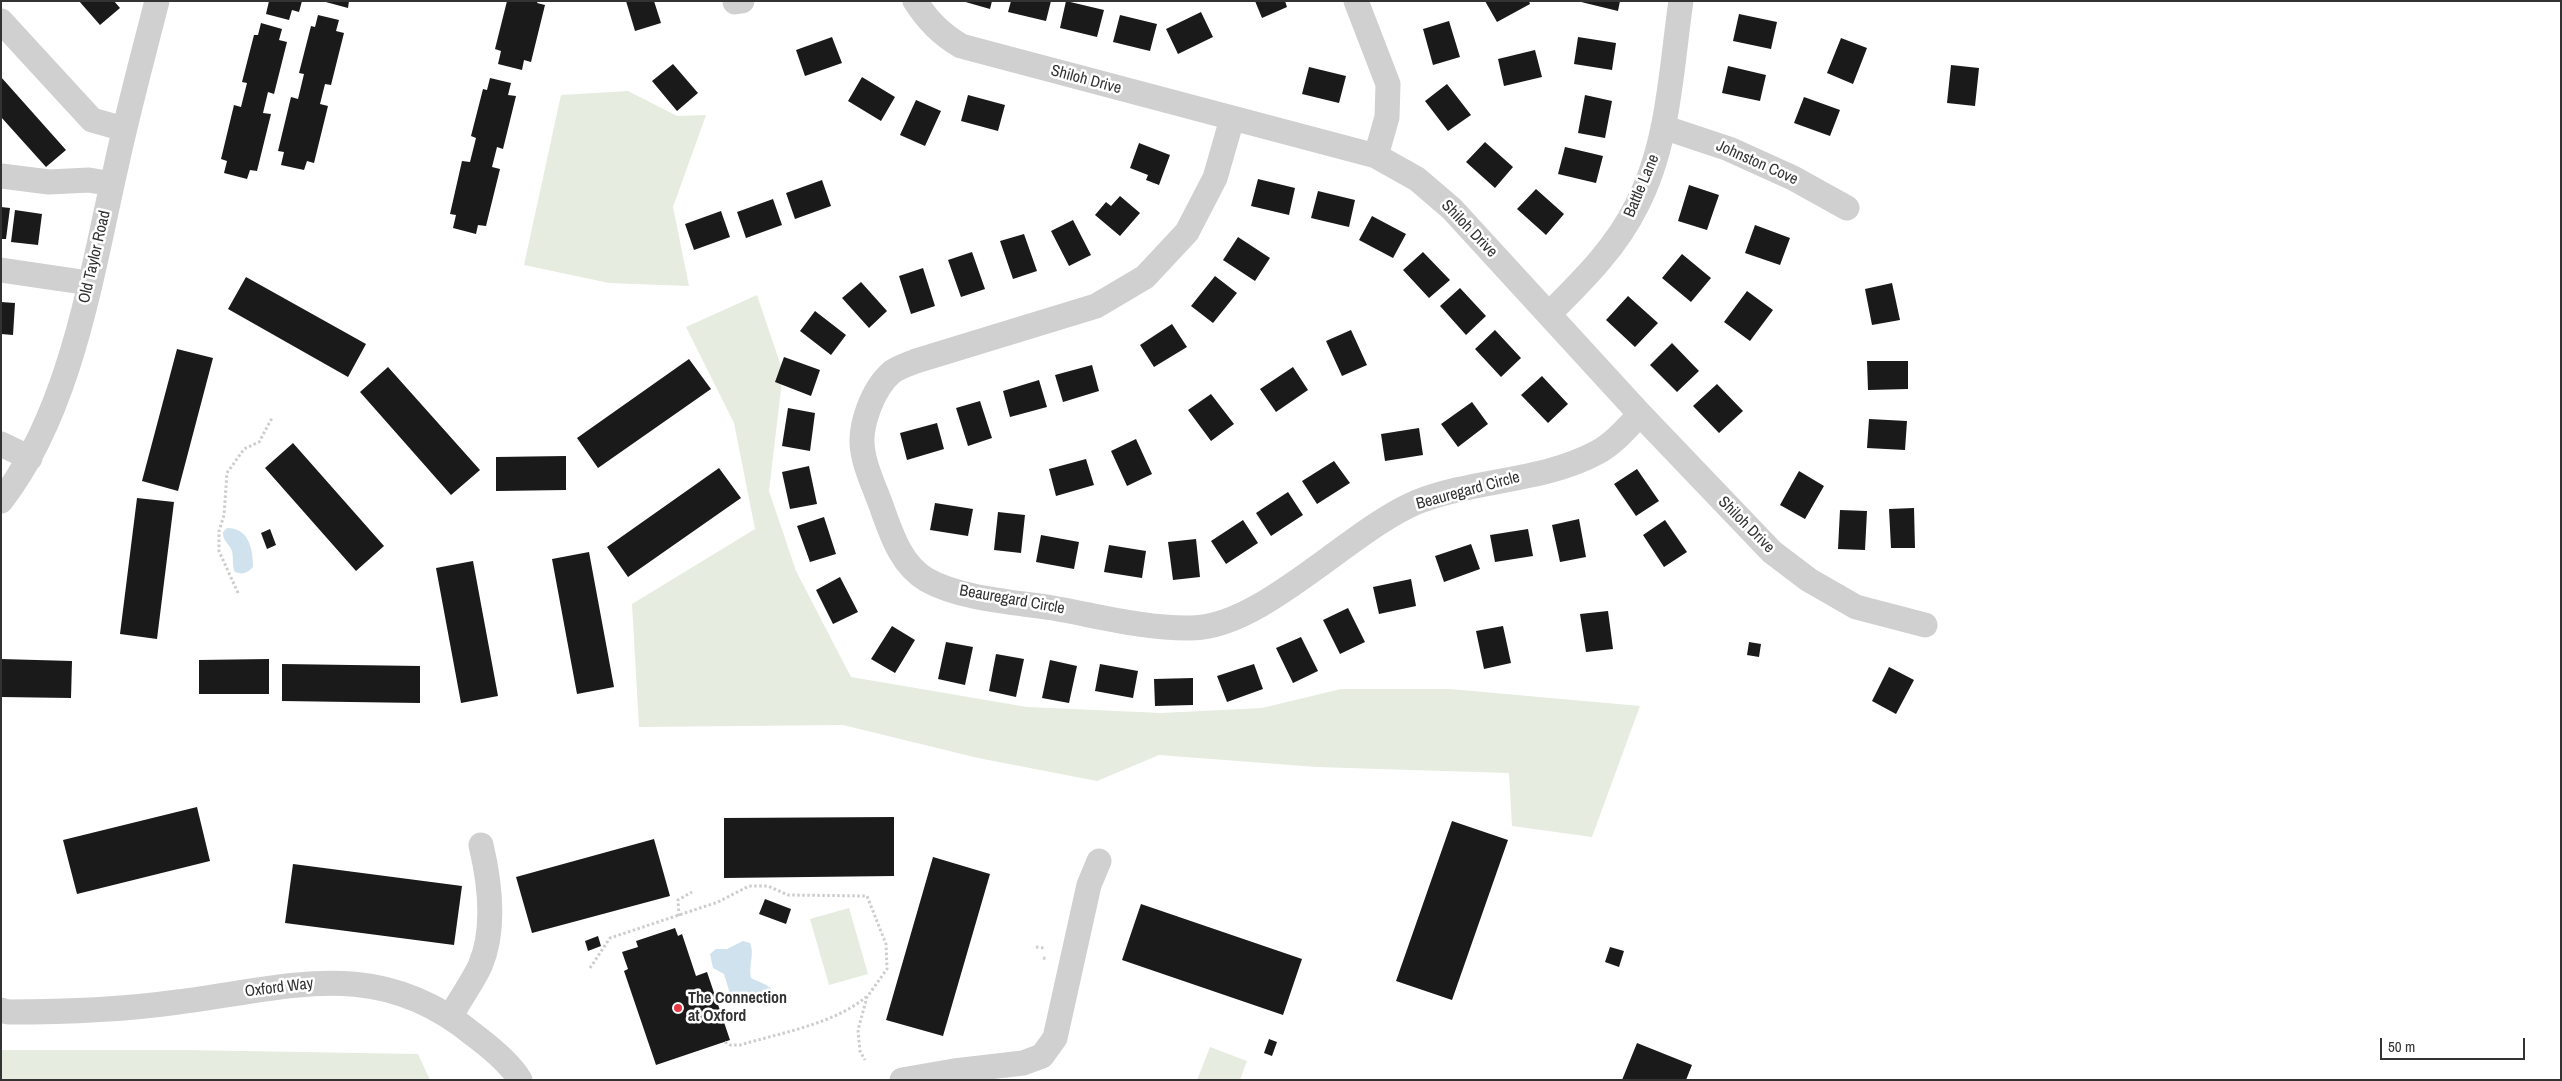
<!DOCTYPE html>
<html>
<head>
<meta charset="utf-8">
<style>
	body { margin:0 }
	#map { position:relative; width:2562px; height:1081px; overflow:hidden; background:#fff; font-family:"Archivo Narrow",sans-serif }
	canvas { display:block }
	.frame { position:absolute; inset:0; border:2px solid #333; pointer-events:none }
	.scale { position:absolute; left:2380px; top:1038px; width:145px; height:22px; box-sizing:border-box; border:2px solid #333; border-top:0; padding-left:6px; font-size:15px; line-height:18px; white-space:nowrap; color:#333; -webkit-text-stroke:4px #fff; paint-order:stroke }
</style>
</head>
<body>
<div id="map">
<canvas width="2562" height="1081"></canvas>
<div class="frame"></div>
<div class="scale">50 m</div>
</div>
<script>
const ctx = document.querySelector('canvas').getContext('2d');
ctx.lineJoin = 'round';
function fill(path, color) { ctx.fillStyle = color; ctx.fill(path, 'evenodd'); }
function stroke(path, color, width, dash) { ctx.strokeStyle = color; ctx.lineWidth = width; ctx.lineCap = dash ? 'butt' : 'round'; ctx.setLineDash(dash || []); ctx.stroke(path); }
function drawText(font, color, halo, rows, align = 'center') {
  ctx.font = font + ' "Archivo Narrow",sans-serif'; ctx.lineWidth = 5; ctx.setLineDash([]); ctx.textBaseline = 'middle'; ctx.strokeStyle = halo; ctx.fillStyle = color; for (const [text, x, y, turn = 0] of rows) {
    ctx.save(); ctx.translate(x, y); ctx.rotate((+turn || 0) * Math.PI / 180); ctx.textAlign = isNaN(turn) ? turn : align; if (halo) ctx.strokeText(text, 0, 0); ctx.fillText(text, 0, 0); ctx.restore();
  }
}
fill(new Path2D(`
	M 628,91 L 677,116 L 706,115 L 673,207 L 689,286 L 609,283 L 524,265 L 561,95 Z
	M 757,295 L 783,372 L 769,491 L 796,571 L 851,677 L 1027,707 L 1161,713 L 1262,708 L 1341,689 L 1450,689 L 1640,706 L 1592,837 L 1512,826 L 1509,773 L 1317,767 L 1159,755 L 1097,781 L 978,758 L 843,725 L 639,727 L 632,604 L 755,529 L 734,423 L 686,327 Z
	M 849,908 L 868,974 L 829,985 L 810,919 Z
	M 1210,1047 L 1247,1061 L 1240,1080 L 1197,1080 Z
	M 1,1050 L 184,1050 L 418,1054 L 430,1080 L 1,1080 Z`), '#e6ecdf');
fill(new Path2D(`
	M 227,528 C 249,528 253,549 253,567 C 247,573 243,575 235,572 C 231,564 235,554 230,547 C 226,541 223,540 223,532 Z
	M 743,941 L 750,943 C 755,955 748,965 751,978 C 764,985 777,985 773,1003 C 760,1010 759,999 747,997 C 742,996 736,997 731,997 L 724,974 L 713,968 L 710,954 L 716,949 L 727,949 Z`), '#cfe2ee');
fill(new Path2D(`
	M 79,1 L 114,1 L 120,8 L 100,25 Z
	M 269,1 L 302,1 L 299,12 L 292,10 L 289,20 L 266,14 Z
	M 322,1 L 349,1 L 348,8 Z
	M 507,1 L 538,1 L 537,3 L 545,5 L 531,62 L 524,60 L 522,70 L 498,64 L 501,51 L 495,49 Z
	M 626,1 L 654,1 L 661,23 L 635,31 Z
	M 962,1 L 992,1 L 990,9 Z
	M 1011,1 L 1051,1 L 1046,21 L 1008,12 Z
	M 1066,1 L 1104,10 L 1097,37 L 1060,28 Z
	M 1255,1 L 1285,1 L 1287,7 L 1262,18 Z
	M 1485,1 L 1529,1 L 1530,4 L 1497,22 Z
	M 1577,1 L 1620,1 L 1618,11 Z
	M 1201,12 L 1213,37 L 1178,54 L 1166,29 Z
	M 1739,14 L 1777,22 L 1771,49 L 1733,41 Z
	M 318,15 L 339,20 L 336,31 L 344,33 L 331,85 L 325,84 L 320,104 L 328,106 L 314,163 L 307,161 L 304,170 L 281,165 L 284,152 L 278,151 L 291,97 L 298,99 L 304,74 L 299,73 L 311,26 L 315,27 Z
	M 1120,15 L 1157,24 L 1150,51 L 1113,42 Z
	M 1449,21 L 1460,57 L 1433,65 L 1423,29 Z
	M 261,23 L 282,29 L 279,40 L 287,42 L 274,94 L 268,92 L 263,113 L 271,114 L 257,171 L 250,170 L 247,179 L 224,173 L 227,161 L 221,159 L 234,105 L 241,107 L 247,83 L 242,82 L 254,35 L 258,35 Z
	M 832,37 L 842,63 L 805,76 L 796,50 Z
	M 1578,37 L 1616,43 L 1612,70 L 1574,64 Z
	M 1841,38 L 1867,48 L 1853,84 L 1827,73 Z
	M 1535,50 L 1542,77 L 1504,86 L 1498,59 Z
	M 673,64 L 698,93 L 677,111 L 652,81 Z
	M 1951,65 L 1979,68 L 1975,106 L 1947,103 Z
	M 1728,66 L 1766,75 L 1760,101 L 1722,93 Z
	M 1309,67 L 1346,76 L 1339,103 L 1302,94 Z
	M 1,77 L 66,150 L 46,167 L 1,117 Z
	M 862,77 L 895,97 L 881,121 L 848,101 Z
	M 490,78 L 511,83 L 508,95 L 516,96 L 503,149 L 497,147 L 492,167 L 500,169 L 486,226 L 478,225 L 476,234 L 453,228 L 456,215 L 450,214 L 462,161 L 470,162 L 476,138 L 471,136 L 483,89 L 487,90 Z
	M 1447,84 L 1471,115 L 1448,131 L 1425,101 Z
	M 968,95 L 1005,105 L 998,131 L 961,121 Z
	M 1585,95 L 1612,101 L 1605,138 L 1578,133 Z
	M 1804,97 L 1840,110 L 1830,136 L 1794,123 Z
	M 916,100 L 941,111 L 925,146 L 900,135 Z
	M 1485,142 L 1513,167 L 1495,188 L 1466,162 Z
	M 1139,143 L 1170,155 L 1159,185 L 1146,180 L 1148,175 L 1130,168 Z
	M 1565,147 L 1603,156 L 1596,183 L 1558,174 Z
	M 1258,179 L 1295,188 L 1289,215 L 1251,206 Z
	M 822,180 L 831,206 L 795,219 L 786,193 Z
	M 1689,185 L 1719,195 L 1707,230 L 1678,221 Z
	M 1536,189 L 1564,214 L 1546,235 L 1517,209 Z
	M 1318,191 L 1355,200 L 1349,227 L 1311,218 Z
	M 1120,196 L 1140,213 L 1120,236 L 1095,215 L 1106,202 L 1111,206 Z
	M 773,199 L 782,225 L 746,238 L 737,212 Z
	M 1,207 L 10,208 L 6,239 L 1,239 Z
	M 15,210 L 42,214 L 38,245 L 11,242 Z
	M 721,211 L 730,237 L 694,250 L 685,224 Z
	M 1372,216 L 1406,234 L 1393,258 L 1359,240 Z
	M 1073,220 L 1091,255 L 1069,266 L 1051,231 Z
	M 1755,225 L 1790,238 L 1780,265 L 1745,253 Z
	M 1024,234 L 1037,271 L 1013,279 L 1000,241 Z
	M 1238,237 L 1270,258 L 1255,281 L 1223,260 Z
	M 972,252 L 985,289 L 961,297 L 948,260 Z
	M 1423,252 L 1450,280 L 1429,298 L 1403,270 Z
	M 1682,254 L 1711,278 L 1691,302 L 1662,278 Z
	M 923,268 L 935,306 L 911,314 L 899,276 Z
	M 1215,276 L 1237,293 L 1213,323 L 1191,306 Z
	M 246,277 L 366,344 L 348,377 L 228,309 Z
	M 861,282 L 887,311 L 869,328 L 842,298 Z
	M 1892,283 L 1900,320 L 1872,325 L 1865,289 Z
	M 1460,288 L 1486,316 L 1466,335 L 1440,306 Z
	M 1747,291 L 1773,310 L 1750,341 L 1724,322 Z
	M 1628,296 L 1658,323 L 1635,347 L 1606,320 Z
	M 1,302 L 15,303 L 13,335 L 1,334 Z
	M 815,311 L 846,335 L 831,355 L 800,331 Z
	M 1172,324 L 1187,347 L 1154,367 L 1140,345 Z
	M 1351,330 L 1367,365 L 1342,376 L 1326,341 Z
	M 1495,330 L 1521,358 L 1501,377 L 1475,349 Z
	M 1672,343 L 1699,371 L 1677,392 L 1650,365 Z
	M 177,349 L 213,358 L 178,491 L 142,481 Z
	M 784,357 L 820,370 L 811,396 L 775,382 Z
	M 689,359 L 711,389 L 598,468 L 577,438 Z
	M 1867,361 L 1908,361 L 1908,389 L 1868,390 Z
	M 1092,365 L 1099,391 L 1063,402 L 1055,375 Z
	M 388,367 L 480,470 L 451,495 L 360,392 Z
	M 1293,367 L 1308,390 L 1276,412 L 1260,389 Z
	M 1542,376 L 1568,404 L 1548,423 L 1521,395 Z
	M 1039,380 L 1047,407 L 1010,417 L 1003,391 Z
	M 1717,384 L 1743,411 L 1719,433 L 1693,406 Z
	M 1211,394 L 1234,424 L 1211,441 L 1188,410 Z
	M 980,401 L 992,438 L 968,446 L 956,408 Z
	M 1472,402 L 1488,424 L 1458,447 L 1441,424 Z
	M 788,408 L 815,413 L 810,451 L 782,446 Z
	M 1869,419 L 1907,421 L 1905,450 L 1867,448 Z
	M 937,423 L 944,449 L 907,460 L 900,433 Z
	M 1419,428 L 1423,455 L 1385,461 L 1381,434 Z
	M 1136,439 L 1152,474 L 1127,486 L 1111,451 Z
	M 293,443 L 384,546 L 356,571 L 265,468 Z
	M 566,456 L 566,490 L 496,491 L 496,457 Z
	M 1086,459 L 1094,485 L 1056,496 L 1049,469 Z
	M 1334,461 L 1350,483 L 1317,504 L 1302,481 Z
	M 809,466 L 817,504 L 790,509 L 782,472 Z
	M 719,468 L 741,498 L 628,577 L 607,547 Z
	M 1637,469 L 1659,501 L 1636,516 L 1614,484 Z
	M 1799,471 L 1824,486 L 1805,519 L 1780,505 Z
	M 1288,492 L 1303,515 L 1271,536 L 1256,513 Z
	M 137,498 L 174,502 L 157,639 L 120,634 Z
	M 935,503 L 973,509 L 968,536 L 930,530 Z
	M 1914,508 L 1915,548 L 1891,548 L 1889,509 Z
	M 1840,510 L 1867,511 L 1865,550 L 1838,549 Z
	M 998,512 L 1025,515 L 1021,553 L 994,550 Z
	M 824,517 L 836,554 L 810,562 L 797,526 Z
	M 1579,519 L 1586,557 L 1560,562 L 1552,525 Z
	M 1243,520 L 1258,543 L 1226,564 L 1211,541 Z
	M 1665,520 L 1687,552 L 1664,567 L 1643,535 Z
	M 270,529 L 276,545 L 267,549 L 261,533 Z
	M 1528,529 L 1533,556 L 1495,562 L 1490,535 Z
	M 1041,535 L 1079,542 L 1074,569 L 1036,562 Z
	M 1196,539 L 1200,577 L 1173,580 L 1168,542 Z
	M 1471,544 L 1480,569 L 1444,582 L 1435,556 Z
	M 1109,545 L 1146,551 L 1142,578 L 1104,572 Z
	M 589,552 L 614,687 L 577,694 L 552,559 Z
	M 473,561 L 498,696 L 461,703 L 436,568 Z
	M 840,577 L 858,612 L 833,624 L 816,590 Z
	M 1411,579 L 1416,606 L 1379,614 L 1373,587 Z
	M 1348,608 L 1365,642 L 1340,654 L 1323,620 Z
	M 1608,611 L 1613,649 L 1586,652 L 1580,614 Z
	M 892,626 L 915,640 L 895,673 L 871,659 Z
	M 1503,626 L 1511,663 L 1484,669 L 1476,631 Z
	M 1301,637 L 1318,671 L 1293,683 L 1276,648 Z
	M 946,642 L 973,647 L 965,685 L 938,679 Z
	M 1749,642 L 1761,644 L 1759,657 L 1747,655 Z
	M 996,654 L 1024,659 L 1016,697 L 989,691 Z
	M 1,659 L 72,661 L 71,698 L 1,697 Z
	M 269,659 L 269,694 L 199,694 L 199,660 Z
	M 1050,660 L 1077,666 L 1069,703 L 1042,698 Z
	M 282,664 L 420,666 L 420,703 L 282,701 Z
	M 1100,664 L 1138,671 L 1133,698 L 1095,691 Z
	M 1254,664 L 1263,689 L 1227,702 L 1217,676 Z
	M 1889,667 L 1914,680 L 1896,714 L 1872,701 Z
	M 1193,678 L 1193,705 L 1155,706 L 1154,679 Z
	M 197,807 L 210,861 L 77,894 L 63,840 Z
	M 894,817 L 894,876 L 724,878 L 724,818 Z
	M 1452,821 L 1508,840 L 1452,1000 L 1396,981 Z
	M 654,839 L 670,896 L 532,933 L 516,877 Z
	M 933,857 L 990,874 L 943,1036 L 886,1020 Z
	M 293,864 L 462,886 L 454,945 L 285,923 Z
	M 765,899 L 791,909 L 786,924 L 759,914 Z
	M 1141,904 L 1302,959 L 1283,1015 L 1122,960 Z
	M 675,928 L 678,936 L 682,934 L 696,976 L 707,972 L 730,1040 L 656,1065 L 624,971 L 628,969 L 622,952 L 638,947 L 636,941 Z
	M 598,936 L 601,946 L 588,951 L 585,941 Z
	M 1610,947 L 1624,951 L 1619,967 L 1605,962 Z
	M 1269,1039 L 1277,1042 L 1272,1056 L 1264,1053 Z
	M 1637,1043 L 1692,1065 L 1686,1080 L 1622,1080 Z`), '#1a1a1a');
stroke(new Path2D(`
	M 238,593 L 219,551 L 219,531 L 224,515 L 227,473 L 244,449 L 259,442 L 272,418
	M 679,916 L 678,900 L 692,892
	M 1036,947 L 1044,948
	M 1043,958 L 1048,959
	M 590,968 L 610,938 L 718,902 L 749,886 L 768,886 L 788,895 L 867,896 L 886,944 L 887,969 L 867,997 L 858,1030 L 860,1051 L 865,1060
	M 725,1042 L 730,1045 L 740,1045 C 780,1033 834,1024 866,997`), '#cdcdcd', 3, [2.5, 2.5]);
stroke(new Path2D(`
	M 915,1 C 928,21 941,34 961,46 L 1376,156 L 1417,179 L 1452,209 L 1640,414 L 1772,552 L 1809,580 L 1856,607 L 1925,625
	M 1356,1 L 1388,84 L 1387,117 L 1376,156
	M 735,2 L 742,1
	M 1,21 L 92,120 L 124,129
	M 1232,119 L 1215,178 L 1187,232 L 1145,277 L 1096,306 L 916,361 C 909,364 899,367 892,372 C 873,388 858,427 863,452 C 866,472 877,492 883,511 C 892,536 902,566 927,580 C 961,599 1014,602 1053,608 C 1098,616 1146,629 1192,628 C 1263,627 1350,530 1417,502 C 1475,479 1543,482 1598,452 C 1614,443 1627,428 1640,414
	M 1663,127 L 1729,149 L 1793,178 L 1847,208
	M 1,176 L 49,182 L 89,180 L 112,184
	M 1,270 L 89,283
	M 1549,314 C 1582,281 1616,248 1637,205 C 1669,143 1671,69 1681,1
	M 1,444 L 30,458
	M 1,501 C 71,411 91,276 116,167 C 128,111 143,56 157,1
	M 1,1010 L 8,1012 C 66,1012 121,1010 178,1002 C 289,988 377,955 474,1035 C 490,1047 510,1063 520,1080
	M 451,1016 C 460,999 472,983 480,966 C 496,929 490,883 481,845
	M 902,1080 L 954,1071 L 1023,1063 L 1042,1056 L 1055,1038 L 1089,885 L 1099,861`), '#d0d0d0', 25);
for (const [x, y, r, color] of [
	[678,1008,5,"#e63946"]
]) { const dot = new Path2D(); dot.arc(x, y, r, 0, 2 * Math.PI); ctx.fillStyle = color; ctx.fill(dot); stroke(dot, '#fff', 2); }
drawText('16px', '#333', '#fff', [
	["Shiloh Drive",1086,80,15],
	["Johnston Cove",1757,163,24],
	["Battle Lane",1642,186,-67],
	["Shiloh Drive",1469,229,46],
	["Old Taylor Road",95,257,-77],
	["Beauregard Circle",1468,491,-15],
	["Shiloh Drive",1746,525,45],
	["Beauregard Circle",1012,600,10],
	["Oxford Way",279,988,-7]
]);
drawText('bold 16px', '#333', '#fff', [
	["The Connection",688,999],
	["at Oxford",688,1017]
], 'left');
</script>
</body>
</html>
